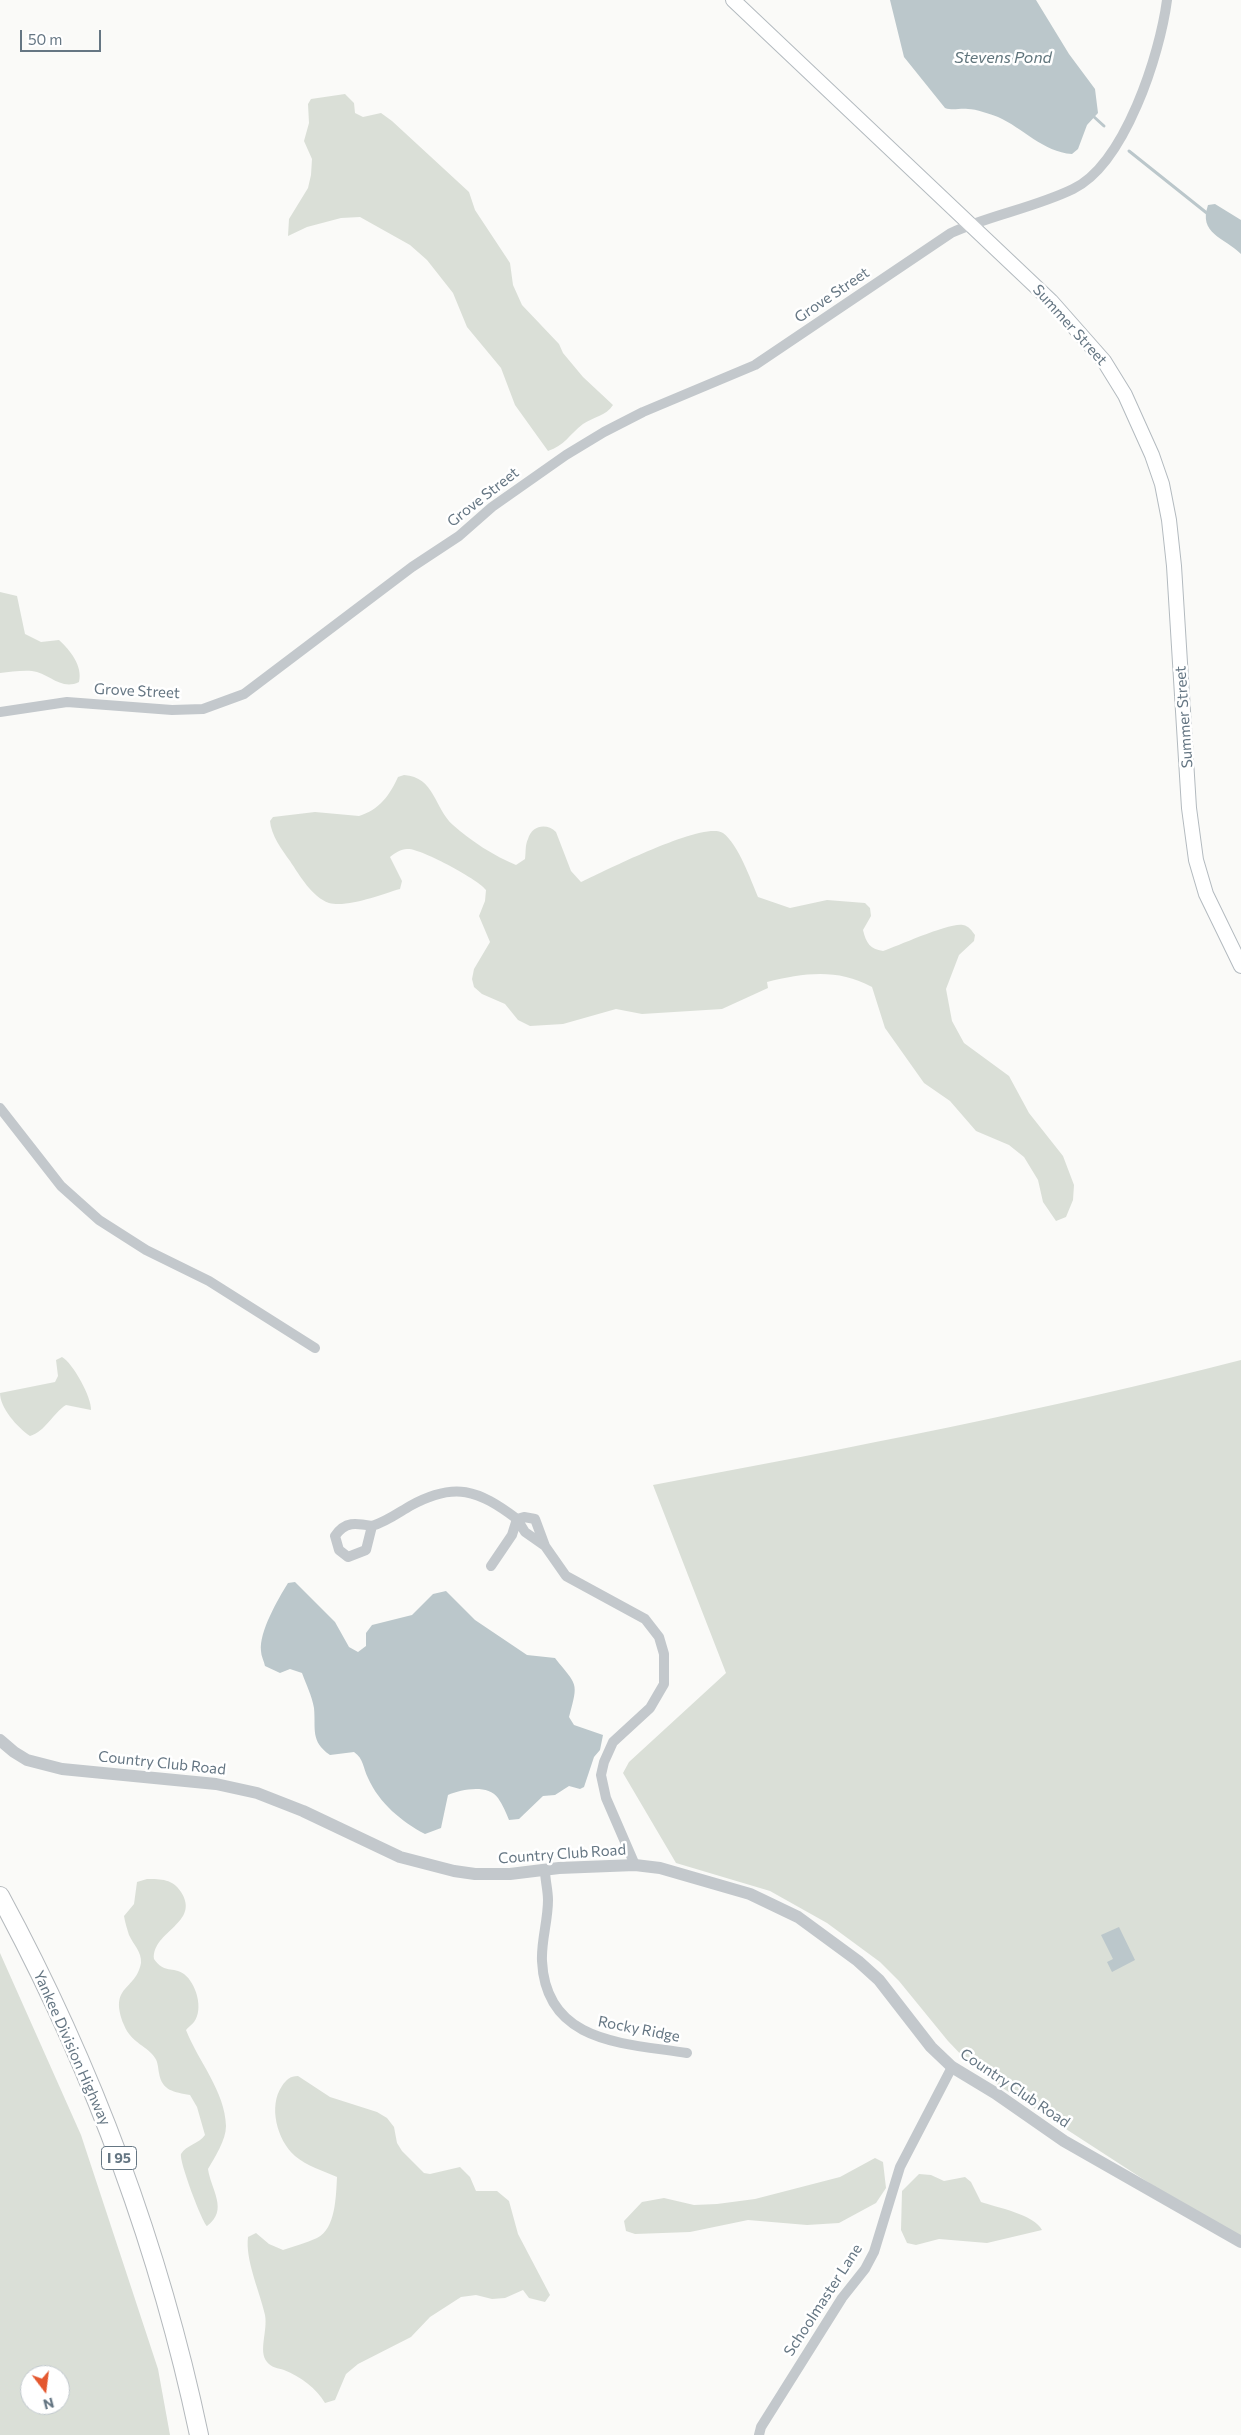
<!DOCTYPE html>
<html>
<head>
<meta charset="utf-8">
<style>
	body { margin:0 }
	#map { position:relative; width:1241px; height:2435px; overflow:hidden; background:#fafaf8; font-family:Commissioner,sans-serif }
	canvas { display:block }
	.north { position:absolute; left:20px; top:2365px; width:50px; height:50px; box-sizing:border-box; background:#fff; border:1px solid #c1c8cd; border-radius:50%; rotate:165deg; font-size:14px; font-weight:700; line-height:20px; text-align:center; color:#657683 }
	.north::after { content:''; display:block; margin:auto; width:18px; height:22px; background:#e4572e; clip-path:polygon(50% 0,100% 100%,50% 72%,0 100%) }
	.scale { position:absolute; left:20px; top:30px; width:81px; height:22px; box-sizing:border-box; border:2px solid #657683; border-top:0; padding-left:6px; font-size:15px; line-height:18px; white-space:nowrap; color:#657683; -webkit-text-stroke:4px #fff; paint-order:stroke }
</style>
</head>
<body>
<div id="map">
<canvas width="1241" height="2435"></canvas>
<div class="north">N</div>
<div class="scale">50 m</div>
</div>
<script>
const ctx = document.querySelector('canvas').getContext('2d');
ctx.lineJoin = 'round';
function fill(path, color) { ctx.fillStyle = color; ctx.fill(path, 'evenodd'); }
function stroke(path, color, width, dash) { ctx.strokeStyle = color; ctx.lineWidth = width; ctx.lineCap = dash ? 'butt' : 'round'; ctx.setLineDash(dash || []); ctx.stroke(path); }
function drawText(font, color, halo, rows, align = 'center') {
  ctx.font = font + ' Commissioner,sans-serif'; ctx.lineWidth = 5; ctx.setLineDash([]); ctx.textBaseline = 'middle'; ctx.strokeStyle = halo; ctx.fillStyle = color; for (const [text, x, y, turn = 0] of rows) {
    ctx.save(); ctx.translate(x, y); ctx.rotate((+turn || 0) * Math.PI / 180); ctx.textAlign = isNaN(turn) ? turn : align; if (halo) ctx.strokeText(text, 0, 0); ctx.fillText(text, 0, 0); ctx.restore();
  }
}
fill(new Path2D(`
	M 345,94 L 354,103 L 355,113 L 363,117 L 381,113 L 392,121 L 469,192 L 475,210 L 510,263 L 513,285 L 522,305 L 559,344 L 563,353 L 583,377 L 613,405 C 606,416 593,417 583,424 C 570,434 564,446 548,451 L 515,405 L 501,368 L 467,327 L 453,293 L 427,260 L 410,245 L 360,217 L 341,218 L 307,227 L 288,236 L 289,219 L 308,188 L 311,175 L 312,159 L 304,141 L 309,123 L 308,104 L 311,99 Z
	M 0,592 L 17,596 L 25,634 L 41,642 L 59,640 C 70,650 83,666 79,682 C 61,691 49,673 32,671 C 22,670 10,672 0,673 Z
	M 404,775 C 435,777 434,808 453,825 C 471,841 494,856 516,865 L 525,859 C 526,852 525,845 528,839 C 532,825 547,823 556,832 L 571,871 L 581,882 C 603,872 704,820 723,833 C 738,844 751,880 758,897 L 790,908 L 827,900 L 865,903 L 870,908 L 871,916 L 863,930 C 866,943 870,949 883,951 C 898,946 950,922 963,925 C 969,926 972,931 975,935 L 974,941 L 959,955 L 946,989 L 952,1021 L 964,1043 L 1009,1076 L 1029,1113 L 1063,1156 L 1074,1185 L 1073,1200 L 1066,1217 L 1056,1221 L 1043,1202 L 1038,1180 L 1024,1157 L 1009,1145 L 976,1131 L 950,1101 L 924,1083 L 885,1028 L 872,987 C 837,968 804,973 767,982 L 768,988 L 722,1009 L 642,1014 L 616,1009 L 563,1024 L 530,1026 L 518,1020 L 505,1004 L 482,994 L 474,987 L 472,979 L 474,969 L 490,942 L 479,916 L 485,901 L 486,890 C 481,881 419,847 407,849 C 401,849 395,853 390,857 L 402,881 L 400,889 C 382,894 348,908 329,903 C 312,897 300,876 290,861 C 282,850 271,835 270,821 L 273,817 L 315,812 L 359,816 C 379,810 390,795 398,777 Z
	M 62,1357 C 73,1363 92,1398 91,1410 L 66,1405 C 53,1413 45,1432 30,1436 C 17,1427 0,1408 0,1393 L 55,1382 L 58,1376 L 56,1360 Z
	M 1241,1360 L 1241,2236 L 1163,2192 L 995,2083 L 969,2063 L 948,2041 L 899,1981 L 880,1962 L 827,1923 L 770,1891 L 676,1863 L 623,1773 L 629,1762 L 726,1673 L 653,1485 C 850,1448 1047,1410 1241,1360 Z
	M 147,1879 C 161,1879 173,1879 181,1892 C 201,1923 152,1931 154,1959 C 164,1974 173,1966 184,1974 C 196,1983 204,2009 194,2022 C 192,2025 188,2027 186,2030 C 198,2061 225,2091 226,2126 C 226,2140 215,2157 208,2169 C 211,2190 229,2210 207,2226 C 202,2222 179,2161 181,2154 C 186,2145 199,2144 205,2135 L 197,2107 L 190,2095 C 174,2092 162,2091 159,2073 C 158,2068 158,2062 155,2058 C 149,2047 131,2043 124,2025 C 108,1985 136,1991 141,1963 C 142,1952 133,1944 129,1935 C 127,1929 125,1922 124,1916 L 134,1904 L 137,1882 Z
	M 0,1953 L 81,2135 L 158,2369 L 170,2435 L 0,2435 ZM 30,2375 L 60,2375 L 60,2405 L 30,2405 Z
	M 298,2076 L 330,2097 L 377,2112 L 387,2118 L 394,2127 L 397,2143 L 402,2151 L 424,2173 L 430,2174 L 460,2167 L 470,2177 L 476,2191 L 497,2191 L 509,2201 L 518,2234 L 550,2295 L 545,2302 L 529,2298 L 523,2290 L 505,2298 L 492,2299 L 476,2295 L 461,2297 L 430,2317 L 411,2337 L 358,2364 L 346,2374 L 335,2400 L 325,2403 C 316,2388 301,2377 284,2370 C 278,2368 272,2368 267,2362 C 258,2351 268,2331 265,2315 C 260,2292 245,2260 248,2237 L 256,2233 L 269,2244 L 283,2250 C 294,2246 306,2243 317,2238 C 336,2229 336,2195 337,2177 C 323,2171 307,2166 295,2156 C 277,2140 268,2106 282,2086 C 286,2080 290,2076 298,2076 Z
	M 875,2158 L 883,2162 L 886,2188 L 876,2203 L 839,2223 L 807,2225 L 748,2220 L 690,2232 L 635,2234 L 626,2231 L 624,2221 L 642,2202 L 664,2198 L 694,2205 L 717,2204 L 755,2199 L 840,2177 Z
	M 919,2174 L 931,2175 L 944,2181 L 965,2177 L 971,2182 L 981,2202 C 996,2207 1035,2215 1042,2230 L 987,2243 L 939,2239 L 916,2245 L 907,2243 L 901,2230 L 902,2191 Z`), '#dadfd7');
fill(new Path2D(`
	M 890,0 L 1036,0 L 1069,54 L 1095,89 L 1098,113 L 1087,125 L 1078,149 L 1072,154 C 1043,152 1023,128 998,117 C 990,114 976,109 968,109 C 959,108 953,111 945,108 L 904,57 Z
	M 1215,204 L 1241,220 L 1241,254 C 1224,237 1198,234 1208,205 Z
	M 295,1582 L 335,1622 L 349,1647 L 358,1652 L 366,1646 L 366,1633 L 372,1625 L 412,1615 L 433,1594 L 446,1591 L 475,1620 L 527,1655 L 555,1658 C 577,1686 579,1681 569,1717 L 574,1725 L 603,1735 L 600,1750 L 594,1757 L 584,1787 L 580,1789 L 569,1786 L 555,1795 L 543,1796 L 519,1819 L 509,1820 C 506,1813 503,1805 498,1798 C 488,1784 462,1789 448,1795 L 441,1828 L 425,1834 C 402,1822 379,1803 368,1778 C 363,1768 364,1759 354,1752 L 330,1755 C 310,1741 316,1729 314,1708 C 312,1696 306,1684 302,1673 L 290,1669 L 280,1673 L 265,1666 C 264,1661 261,1656 261,1651 C 259,1632 278,1599 288,1583 Z
	M 1119,1927 L 1135,1960 L 1112,1972 L 1107,1962 L 1113,1959 L 1101,1935 Z`), '#bbc7cb');
stroke(new Path2D(`
	M 1093,116 L 1104,126
	M 1129,151 L 1208,214`), '#bbc7cb', 3);
const secondary = new Path2D(`
	M 733,0 L 1051,301 L 1104,361 L 1125,395 L 1152,455 L 1162,484 L 1169,520 L 1174,566 L 1189,808 L 1196,860 L 1206,894 L 1241,966`);
const motorway = new Path2D(`
	M 0,1896 C 92,2066 159,2246 199,2435`);
stroke(secondary, '#b3babf', 16);
stroke(motorway, '#b4b9bd', 20);
stroke(new Path2D(`
	M 0,712 L 67,702 L 172,710 L 203,709 L 244,694 L 412,567 L 459,536 L 492,507 L 566,455 L 604,432 L 643,412 L 755,365 L 951,233 C 990,215 1034,208 1073,189 C 1125,164 1160,54 1167,0
	M 0,1108 L 61,1186 L 99,1220 L 146,1250 L 209,1281 L 315,1348
	M 372,1526 C 356,1523 345,1521 335,1536 L 339,1550 L 348,1557 L 366,1550 L 372,1526 C 386,1522 398,1513 410,1506 C 455,1481 478,1490 517,1519 L 512,1535 L 491,1566
	M 545,1546 L 535,1519 L 524,1517 L 517,1519 L 525,1532 L 545,1546 L 566,1576 L 645,1619 L 659,1637 L 664,1654 L 664,1684 L 650,1708 L 613,1742 L 604,1762 L 601,1775 L 606,1798 L 635,1865
	M 545,1870 C 545,1880 548,1890 548,1900 C 548,1921 541,1941 542,1961 C 546,2044 625,2043 687,2053
	M 759,2435 L 761,2427 L 842,2298 L 865,2269 L 874,2252 L 900,2167 L 952,2067`), '#c3c8cc', 10);
stroke(new Path2D(`
	M 0,1740 L 14,1752 L 27,1760 L 62,1769 L 216,1784 L 257,1793 L 303,1811 L 400,1857 L 454,1871 L 475,1874 L 510,1874 L 559,1868 L 635,1865 L 660,1868 L 750,1894 L 798,1917 L 858,1961 L 879,1980 L 931,2047 L 952,2067 L 995,2093 L 1064,2141 L 1241,2242`), '#c3c8cc', 12);
stroke(secondary, '#fff', 14);
stroke(motorway, '#fff', 18);
for (const [x, y, w] of [
	[119,2158,35]
]) { const box = new Path2D(); box.roundRect(x - w / 2, y - 11.5, w, 23, 4); ctx.fillStyle = '#fff'; ctx.fill(box); stroke(box, '#657683', 1); }
drawText('bold 14px', '#657683', null, [
	["I 95",119,2158]
]);
drawText('15px', '#657683', '#fff', [
	["Grove Street",832,295,-34],
	["Summer Street",1070,325,48],
	["Grove Street",483,497,-38],
	["Grove Street",137,691,3],
	["Summer Street",1184,717,-94],
	["Country Club Road",162,1763,6],
	["Country Club Road",562,1854,-4],
	["Rocky Ridge",639,2029,11],
	["Yankee Division Highway",72,2048,66],
	["Country Club Road",1015,2088,34],
	["Schoolmaster Lane",823,2300,-57]
]);
drawText('italic 16px', '#60757c', '#fff', [
	["Stevens Pond",1003,58]
]);
</script>
</body>
</html>
